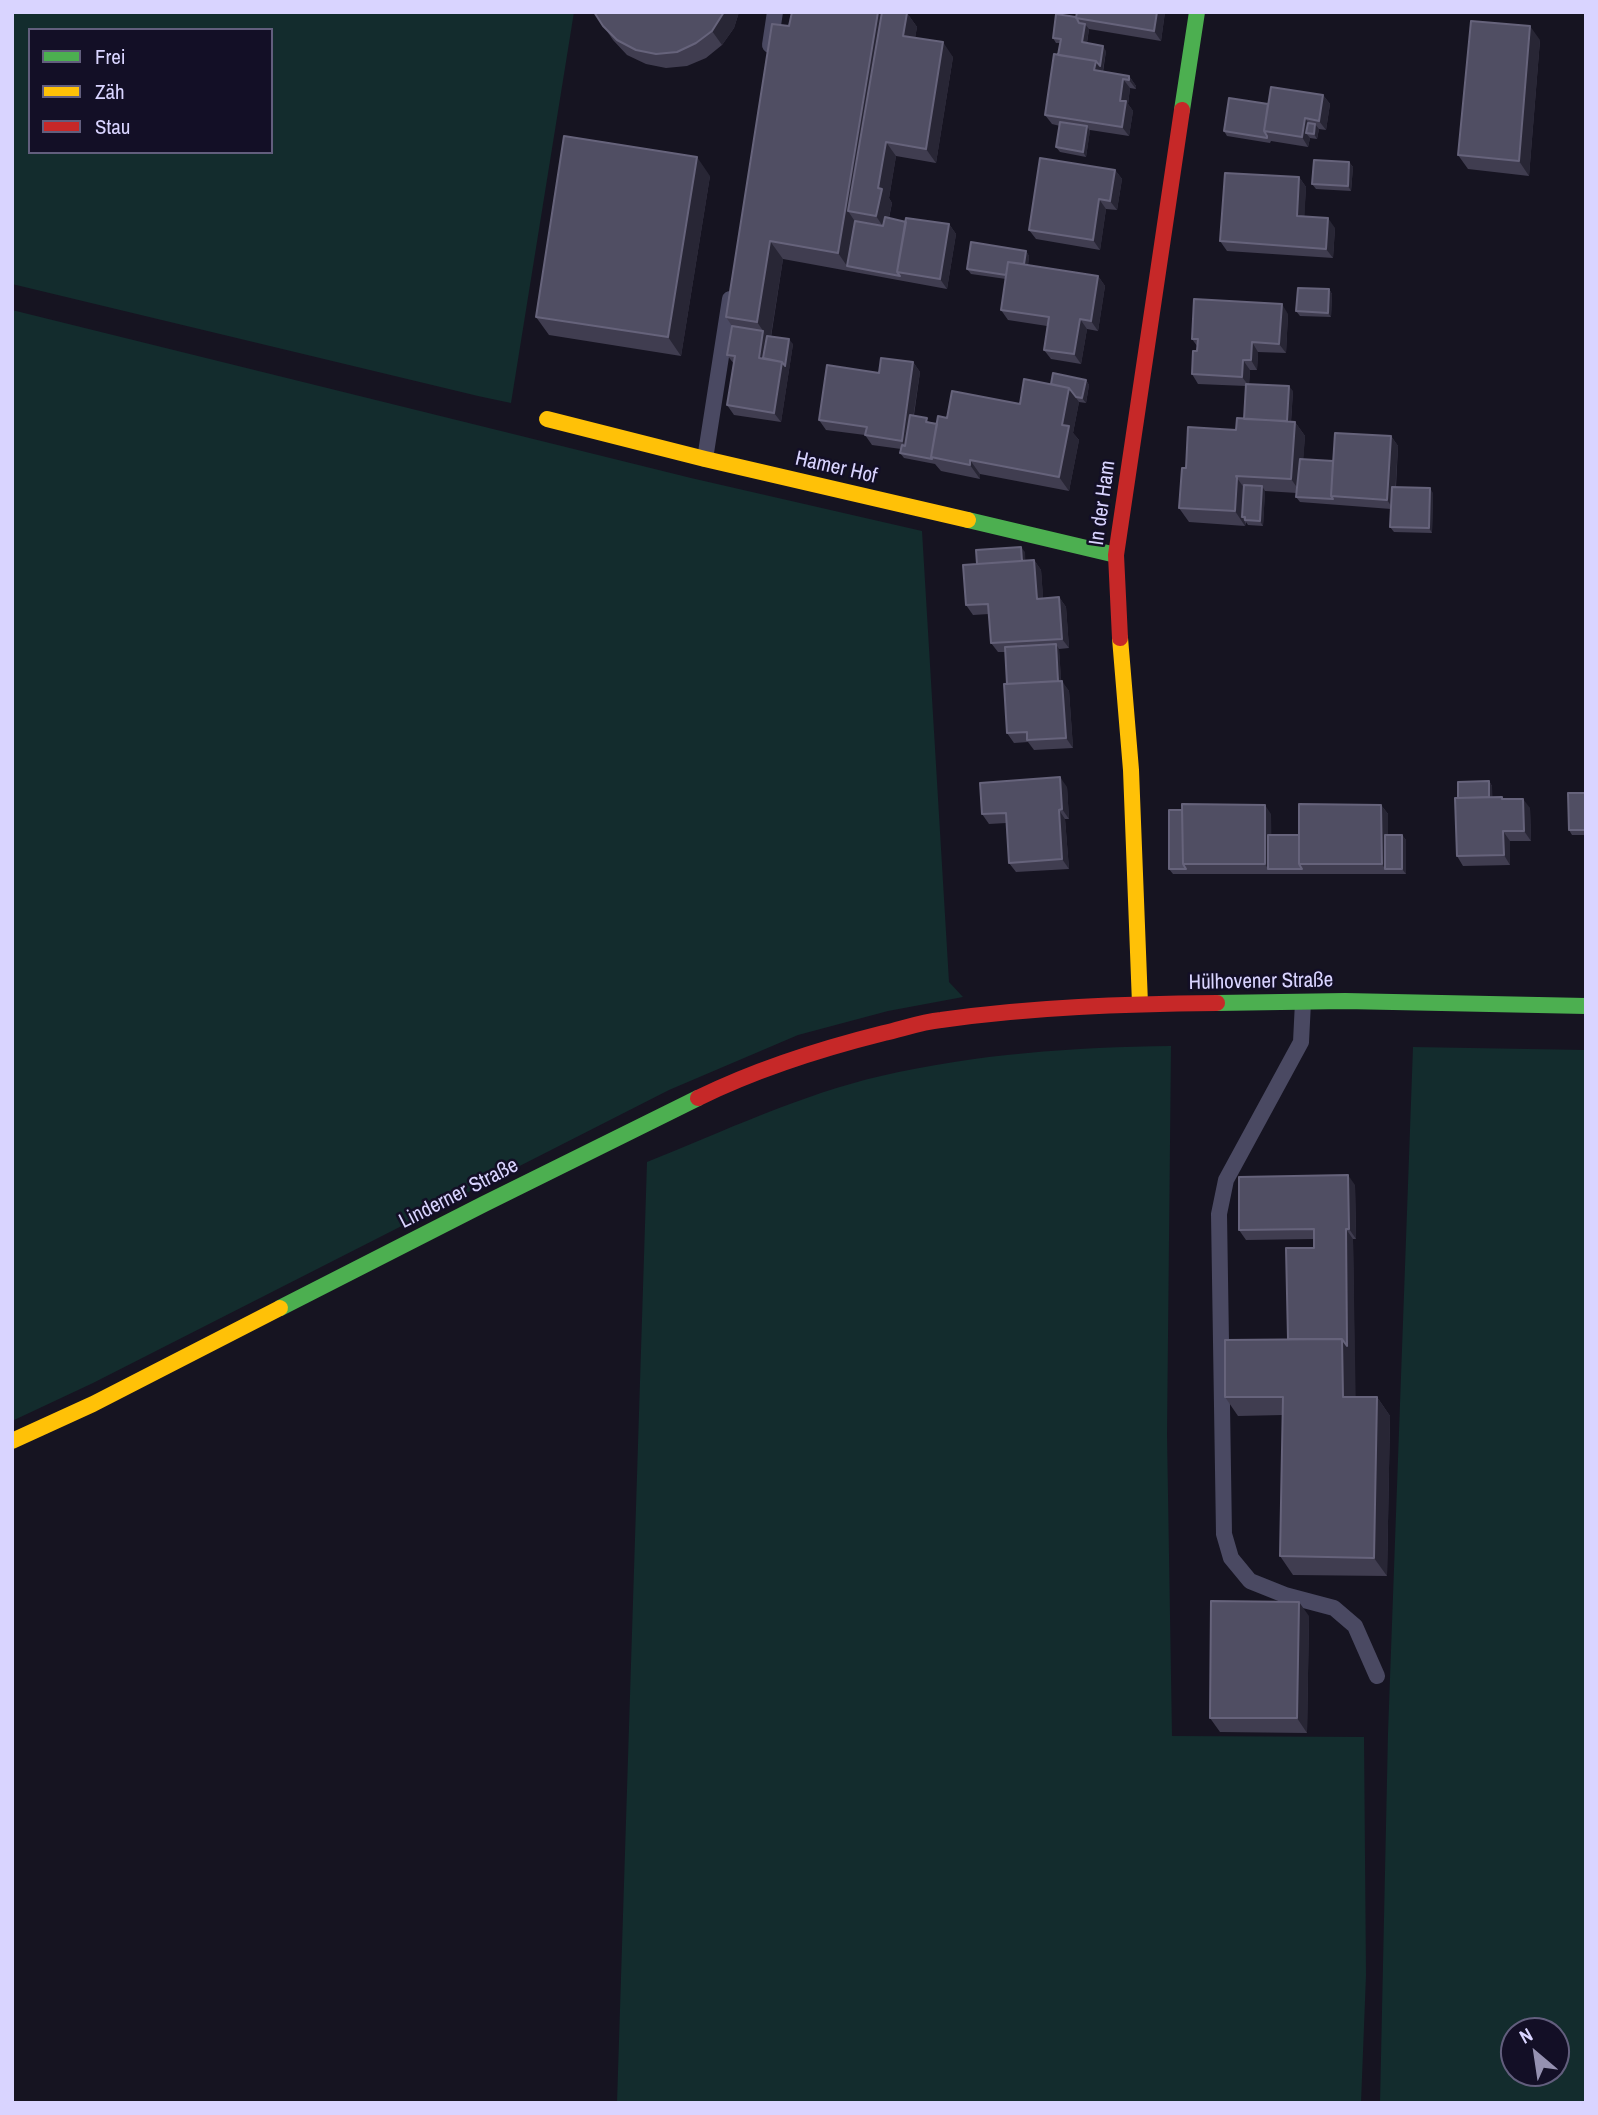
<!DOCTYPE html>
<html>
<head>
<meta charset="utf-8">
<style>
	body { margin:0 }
	#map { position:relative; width:1598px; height:2115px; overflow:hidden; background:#161421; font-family:"Archivo Narrow",sans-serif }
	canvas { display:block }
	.frame { position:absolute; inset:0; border:14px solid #d9d4ff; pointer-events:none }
	.legend { position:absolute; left:28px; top:28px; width:245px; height:126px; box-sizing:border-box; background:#130f26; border:2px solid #625e7d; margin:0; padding:9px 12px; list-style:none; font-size:21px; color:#d9d4ff }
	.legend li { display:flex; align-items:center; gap:14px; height:35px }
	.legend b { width:35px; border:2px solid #625e7d }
	.north { position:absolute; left:1500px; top:2017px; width:70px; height:70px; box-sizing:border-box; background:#130f26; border:2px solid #625e7d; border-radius:50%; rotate:331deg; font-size:19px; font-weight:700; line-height:28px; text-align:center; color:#d9d4ff }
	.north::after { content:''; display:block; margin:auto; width:24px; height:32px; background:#9591b1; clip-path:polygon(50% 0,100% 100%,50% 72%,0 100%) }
</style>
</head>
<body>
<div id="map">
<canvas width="1598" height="2115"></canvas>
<div class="frame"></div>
<ul class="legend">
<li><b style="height:9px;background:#4caf50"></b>Frei</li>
<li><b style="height:9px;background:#ffc107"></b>Zäh</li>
<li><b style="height:9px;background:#c62828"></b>Stau</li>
</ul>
<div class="north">N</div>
</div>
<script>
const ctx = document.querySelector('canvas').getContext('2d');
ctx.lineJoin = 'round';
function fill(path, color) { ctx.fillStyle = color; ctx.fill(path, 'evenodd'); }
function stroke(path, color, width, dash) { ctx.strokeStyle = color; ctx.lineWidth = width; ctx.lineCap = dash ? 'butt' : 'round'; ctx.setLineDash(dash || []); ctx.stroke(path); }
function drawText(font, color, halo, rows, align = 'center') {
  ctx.font = font + ' "Archivo Narrow",sans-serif'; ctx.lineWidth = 5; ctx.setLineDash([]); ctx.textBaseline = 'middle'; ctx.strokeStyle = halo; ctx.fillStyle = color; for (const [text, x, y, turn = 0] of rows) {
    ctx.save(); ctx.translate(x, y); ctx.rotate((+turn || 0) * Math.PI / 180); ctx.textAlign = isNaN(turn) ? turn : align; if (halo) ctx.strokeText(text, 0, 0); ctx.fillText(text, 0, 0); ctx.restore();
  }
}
fill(new Path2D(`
	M 12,12 L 574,12 L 511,403 L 478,396 L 12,284 ZM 30,30 L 271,30 L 271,152 L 30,152 Z
	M 12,310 L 691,478 L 922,531 L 949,982 L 963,997 L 888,1011 L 798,1035 L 669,1090 L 93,1383 L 12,1421 Z
	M 1171,1046 L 1167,1434 L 1172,1736 L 1364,1737 L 1366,1975 L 1361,2103 L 617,2103 L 647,1162 C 722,1132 802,1094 881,1076 C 976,1054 1074,1047 1171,1046 Z
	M 1413,1047 L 1586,1050 L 1586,2103 L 1380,2103 L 1388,1733 ZM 1556,2031 L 1556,2073 L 1514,2073 L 1514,2031 Z`), '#132c2d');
stroke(new Path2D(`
	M 770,45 L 775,12
	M 705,459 L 730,299
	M 1303,1002 L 1301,1042 L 1226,1180 L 1219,1214 L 1224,1534 L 1231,1558 L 1250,1581 L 1285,1595 L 1334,1608 L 1355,1626 L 1377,1676`), '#4a4962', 16);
stroke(new Path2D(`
	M 1182,110 L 1197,12
	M 968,520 L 1116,555
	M 1217,1003 L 1345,1001 L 1586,1006
	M 280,1308 L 484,1204 L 698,1098`), '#4caf50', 16);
stroke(new Path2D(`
	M 547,419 L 705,459 L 968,520
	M 1120,638 L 1131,770 L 1140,1004
	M 12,1441 L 93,1404 L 280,1308`), '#ffc107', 16);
stroke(new Path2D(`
	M 1120,638 L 1116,555 L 1182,110
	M 698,1098 C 757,1069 820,1049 884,1033 C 902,1029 921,1022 941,1020 C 1032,1007 1125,1004 1217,1003`), '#c62828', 16);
fill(new Path2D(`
	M 594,12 L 739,12 L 734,28 L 722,45 L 706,58 L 687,66 L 666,68 L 646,64 L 627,55 L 613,40 Z
	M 1077,12 L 1165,12 L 1161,41 L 1089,29 L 1087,43 L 1106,51 L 1103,72 L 1129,76 L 1136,86 L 1136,89 L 1130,88 L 1128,104 L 1133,111 L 1129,136 L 1090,130 L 1086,157 L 1060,152 L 1056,147 L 1060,126 L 1052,124 L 1045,115 L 1060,43 L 1056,43 L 1053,38 L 1076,17 Z
	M 907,13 L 917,27 L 915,38 L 953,57 L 936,163 L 896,156 L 889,198 L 892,203 L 889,218 L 906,222 L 949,224 L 956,234 L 947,289 L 783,259 L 771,337 L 793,344 L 781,422 L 734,415 L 727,405 L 734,364 L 727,355 L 732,326 L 726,317 L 789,26 Z
	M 1540,40 L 1529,176 L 1468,169 L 1458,155 Z
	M 1323,95 L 1330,104 L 1326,130 L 1319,129 L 1317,139 L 1310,138 L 1308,147 L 1271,141 L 1270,143 L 1227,136 L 1224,131 L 1268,104 Z
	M 1349,162 L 1353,167 L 1351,191 L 1316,189 L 1312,184 Z
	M 1115,170 L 1122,179 L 1117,210 L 1106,209 L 1100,250 L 1036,239 L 1029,230 Z
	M 710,176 L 681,356 L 549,335 L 536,317 Z
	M 1299,177 L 1306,187 L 1304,217 L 1335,228 L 1333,258 L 1227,251 L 1220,241 Z
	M 1026,251 L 1029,256 L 1028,265 L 1098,276 L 1105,286 L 1098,331 L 1087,329 L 1081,364 L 1051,359 L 1044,350 L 1047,326 L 1008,320 L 1001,310 L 1006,279 L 971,274 L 967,269 Z
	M 1329,289 L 1332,294 L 1331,317 L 1300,316 L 1296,311 Z
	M 1288,314 L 1286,353 L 1258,352 L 1257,370 L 1250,370 L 1249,384 L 1293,391 L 1291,422 L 1295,422 L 1305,436 L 1303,459 L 1333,461 L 1391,436 L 1398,446 L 1396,487 L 1433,493 L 1432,533 L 1394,532 L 1390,527 L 1391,509 L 1300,502 L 1296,497 L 1297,493 L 1265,491 L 1263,526 L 1248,525 L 1246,522 L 1245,526 L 1189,522 L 1179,508 L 1186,468 L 1236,430 L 1244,419 L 1246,386 L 1198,384 L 1192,374 L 1197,346 L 1192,339 Z
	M 913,362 L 920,372 L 914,415 L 930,422 L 937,424 L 947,418 L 1020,404 L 1051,384 L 1086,380 L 1089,385 L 1086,403 L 1079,402 L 1073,433 L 1079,440 L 1069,491 L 980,474 L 980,479 L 941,471 L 935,464 L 904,458 L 900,453 L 901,449 L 872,445 L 865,435 L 826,430 L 819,420 L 879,373 Z
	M 1025,552 L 1025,561 L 1034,560 L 1041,570 L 1043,598 L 1059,597 L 1066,607 L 1069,648 L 1059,649 L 1061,681 L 1069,691 L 1073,748 L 1034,750 L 1028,742 L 1014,743 L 1007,733 L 1007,684 L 1005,652 L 998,652 L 991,643 L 989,614 L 973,615 L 966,605 L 977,564 Z
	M 1489,781 L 1492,786 L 1492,797 L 1502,797 L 1504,799 L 1530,808 L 1531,841 L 1510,841 L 1510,865 L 1463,866 L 1457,856 Z
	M 1067,787 L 1069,819 L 1065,819 L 1069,869 L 1016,872 L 1009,863 L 1006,823 L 989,824 L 982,814 Z
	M 1586,793 L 1586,835 L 1572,835 L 1569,830 Z
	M 1381,805 L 1388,814 L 1388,835 L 1402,835 L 1406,840 L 1406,874 L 1173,874 L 1169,869 L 1271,814 L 1271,835 L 1299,835 Z
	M 1355,1185 L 1356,1239 L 1353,1239 L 1355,1397 L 1377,1397 L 1390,1416 L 1387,1576 L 1293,1575 L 1280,1556 L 1283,1415 L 1238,1416 L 1225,1397 L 1288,1339 L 1314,1248 L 1314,1239 L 1246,1240 L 1239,1230 Z
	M 1309,1616 L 1307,1733 L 1220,1732 L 1210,1718 Z`), '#403d50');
fill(new Path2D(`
	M 724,12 L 739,12 L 734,28 L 722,45 L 712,31 Z
	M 878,12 L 884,12 L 848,211 L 858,226 L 847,266 L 838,253 Z
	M 1157,12 L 1165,12 L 1161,41 L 1154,31 Z
	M 907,13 L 917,27 L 913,50 L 903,36 Z
	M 1085,24 L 1089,29 L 1086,47 L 1082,42 Z
	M 1530,26 L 1540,40 L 1529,176 L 1519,161 Z
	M 943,42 L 953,57 L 936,163 L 926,149 Z
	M 1103,46 L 1106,51 L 1101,80 L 1094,70 L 1096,61 Z
	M 1129,76 L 1136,86 L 1136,89 L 1129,80 Z
	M 1123,79 L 1130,88 L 1128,104 L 1133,111 L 1129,136 L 1122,127 L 1120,101 Z
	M 1323,95 L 1330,104 L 1326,130 L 1319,121 Z
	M 1305,118 L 1312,128 L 1306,133 L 1310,138 L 1308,147 L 1302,137 Z
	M 1315,124 L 1319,129 L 1317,139 L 1314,134 Z
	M 1087,126 L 1090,131 L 1086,157 L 1083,152 Z
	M 886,142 L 896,156 L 889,198 L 892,203 L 886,231 L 876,216 L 878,188 Z
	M 697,157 L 710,176 L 681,356 L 668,337 Z
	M 1349,162 L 1353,167 L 1351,191 L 1348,186 Z
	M 1115,170 L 1122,179 L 1117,210 L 1110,201 Z
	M 1299,177 L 1306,187 L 1304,226 L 1297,216 Z
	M 1099,199 L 1106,209 L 1100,250 L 1093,240 Z
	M 1328,218 L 1335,228 L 1333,258 L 1326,249 Z
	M 949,224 L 956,234 L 947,289 L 940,279 Z
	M 770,241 L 783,259 L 770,341 L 757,322 Z
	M 1026,251 L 1029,256 L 1027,273 L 1023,268 Z
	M 1098,276 L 1105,286 L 1098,331 L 1091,321 Z
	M 1329,289 L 1332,294 L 1331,317 L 1328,313 Z
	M 1282,304 L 1288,314 L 1286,353 L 1279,344 Z
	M 1080,319 L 1087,329 L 1081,364 L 1074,354 Z
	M 763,331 L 770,341 L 766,363 L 759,358 Z
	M 789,339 L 793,344 L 781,422 L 774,413 L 782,362 Z
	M 1252,342 L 1258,352 L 1257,370 L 1251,360 Z
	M 1243,360 L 1250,370 L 1249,386 L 1242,377 Z
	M 913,362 L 920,372 L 908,451 L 902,441 Z
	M 1086,380 L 1089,385 L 1086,403 L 1082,398 Z
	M 1289,386 L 1293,391 L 1290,435 L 1286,430 Z
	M 1069,388 L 1079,402 L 1073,433 L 1079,440 L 1069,491 L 1059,477 L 1062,425 Z
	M 1295,422 L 1305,436 L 1301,493 L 1291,479 Z
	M 1391,436 L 1398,446 L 1394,510 L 1387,500 Z
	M 970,460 L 980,474 L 980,479 L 970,465 Z
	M 1237,478 L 1247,492 L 1245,517 L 1242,517 L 1245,522 L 1245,526 L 1235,511 Z
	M 1262,486 L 1265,491 L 1263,526 L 1260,521 Z
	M 1430,488 L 1433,493 L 1432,533 L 1429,528 Z
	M 1021,547 L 1025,552 L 1026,570 L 1022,566 Z
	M 1034,560 L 1041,570 L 1044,609 L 1037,599 Z
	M 1059,597 L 1066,607 L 1069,648 L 1062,639 Z
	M 1056,644 L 1059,649 L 1062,691 L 1058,686 Z
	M 1062,681 L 1069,691 L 1073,748 L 1066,738 Z
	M 1060,777 L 1067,787 L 1069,819 L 1062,809 Z
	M 1489,781 L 1492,786 L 1493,807 L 1489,802 Z
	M 1523,799 L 1530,808 L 1531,841 L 1524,831 Z
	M 1265,805 L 1271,814 L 1272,869 L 1268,869 L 1265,864 Z
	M 1381,805 L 1388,814 L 1388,869 L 1385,869 L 1382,864 Z
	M 1059,810 L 1065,819 L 1069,869 L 1062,859 Z
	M 1503,831 L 1510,841 L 1510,865 L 1504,855 Z
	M 1402,835 L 1406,840 L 1406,874 L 1402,869 Z
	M 1348,1175 L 1355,1185 L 1356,1239 L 1349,1229 Z
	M 1346,1229 L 1353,1239 L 1356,1416 L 1343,1397 L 1342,1339 Z
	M 1377,1397 L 1390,1416 L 1387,1576 L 1374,1558 Z
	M 1299,1602 L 1309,1616 L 1307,1733 L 1297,1718 Z`), '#282635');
const building = new Path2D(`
	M 594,12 L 724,12 L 712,31 L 696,43 L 677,52 L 656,54 L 636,50 L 617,40 L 603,26 Z
	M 792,12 L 878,12 L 838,253 L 770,241 L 757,322 L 726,317 L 772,24 L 789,26 Z
	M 882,12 L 907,13 L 903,36 L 943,42 L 926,149 L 886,142 L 878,188 L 882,189 L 876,216 L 848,211 Z
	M 1077,12 L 1157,12 L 1154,31 L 1076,18 Z
	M 1056,14 L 1076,17 L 1079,23 L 1085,24 L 1082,42 L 1103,46 L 1100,66 L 1096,61 L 1058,55 L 1061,39 L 1053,38 Z
	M 1471,21 L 1530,26 L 1519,161 L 1458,155 Z
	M 1054,54 L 1096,61 L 1094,70 L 1129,76 L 1129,80 L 1123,79 L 1120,101 L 1126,101 L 1122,127 L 1045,115 Z
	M 1271,87 L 1323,95 L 1319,121 L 1305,118 L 1302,137 L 1264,131 Z
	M 1229,98 L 1268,104 L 1264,131 L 1267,136 L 1267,138 L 1224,131 Z
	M 1060,122 L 1087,126 L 1083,152 L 1056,147 Z
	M 1308,123 L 1315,124 L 1314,134 L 1306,133 Z
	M 564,136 L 697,157 L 668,337 L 536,317 Z
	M 1040,158 L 1115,170 L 1110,201 L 1099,199 L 1093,240 L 1029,230 Z
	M 1314,160 L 1349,162 L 1348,186 L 1312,184 Z
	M 1225,173 L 1299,177 L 1297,216 L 1328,218 L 1326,249 L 1220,241 Z
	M 885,217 L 906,222 L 897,272 L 900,276 L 847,266 L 855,221 L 883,226 Z
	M 906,218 L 949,224 L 940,279 L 897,272 Z
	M 971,242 L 1026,251 L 1024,264 L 1008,262 L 1006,275 L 967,269 Z
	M 1008,262 L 1098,276 L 1091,321 L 1080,319 L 1074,354 L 1044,350 L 1049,317 L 1001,310 Z
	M 1298,288 L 1329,289 L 1328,313 L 1296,311 Z
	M 1194,299 L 1282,304 L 1279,344 L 1252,342 L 1251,360 L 1243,360 L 1242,377 L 1192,374 L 1193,351 L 1197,351 L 1198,339 L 1192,339 Z
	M 732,326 L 763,331 L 759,358 L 782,362 L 774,413 L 727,405 L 735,356 L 727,355 Z
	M 767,336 L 789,339 L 785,366 L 782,362 L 763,358 Z
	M 881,358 L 913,362 L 902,441 L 865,435 L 867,427 L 819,420 L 827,365 L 879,373 Z
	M 1053,373 L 1086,380 L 1082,398 L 1076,397 L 1069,388 L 1051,384 Z
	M 1024,379 L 1069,388 L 1062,425 L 1069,426 L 1059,477 L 970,460 L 970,465 L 931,457 L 938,416 L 947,418 L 952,391 L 1020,404 Z
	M 1246,384 L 1289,386 L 1287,421 L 1244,419 Z
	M 910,415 L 927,418 L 926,422 L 937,424 L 931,457 L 932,459 L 900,453 L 902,445 L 905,446 Z
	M 1237,418 L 1295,422 L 1291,479 L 1236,476 L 1237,478 L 1235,511 L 1179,508 L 1182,468 L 1186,468 L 1188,427 L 1236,430 Z
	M 1335,433 L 1391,436 L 1387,500 L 1331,496 Z
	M 1300,459 L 1333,461 L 1331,496 L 1333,499 L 1296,497 Z
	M 1244,485 L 1262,486 L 1260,521 L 1245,520 L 1245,517 L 1242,517 Z
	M 1392,487 L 1430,488 L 1429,528 L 1390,527 Z
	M 1021,547 L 1022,561 L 977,564 L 976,550 Z
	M 1034,560 L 1037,599 L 1059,597 L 1062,639 L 991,643 L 988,604 L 966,605 L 963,565 Z
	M 1056,644 L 1058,681 L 1007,684 L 1005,647 Z
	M 1062,681 L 1066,738 L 1027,740 L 1027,732 L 1007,733 L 1004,684 Z
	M 1060,777 L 1062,809 L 1059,810 L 1062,859 L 1009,863 L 1006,813 L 982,814 L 980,783 Z
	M 1489,781 L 1489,797 L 1458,798 L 1458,782 Z
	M 1568,793 L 1586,793 L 1586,830 L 1569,830 Z
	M 1502,797 L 1502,799 L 1523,799 L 1524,831 L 1503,831 L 1504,855 L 1457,856 L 1455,798 Z
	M 1182,804 L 1265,805 L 1265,864 L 1183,864 Z
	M 1299,804 L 1381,805 L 1382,864 L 1299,864 Z
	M 1169,810 L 1182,810 L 1183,864 L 1186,869 L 1169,869 Z
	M 1268,835 L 1299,835 L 1299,864 L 1302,869 L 1268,869 Z
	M 1385,835 L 1402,835 L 1402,869 L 1385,869 Z
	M 1348,1175 L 1349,1229 L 1346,1229 L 1347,1346 L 1342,1339 L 1288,1339 L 1286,1248 L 1314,1248 L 1314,1229 L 1239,1230 L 1239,1177 Z
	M 1342,1339 L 1343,1397 L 1377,1397 L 1374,1558 L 1280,1556 L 1283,1397 L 1225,1397 L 1225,1340 Z
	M 1211,1601 L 1299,1602 L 1297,1718 L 1210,1718 Z`);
fill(building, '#504e63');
stroke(building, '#66637b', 2);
drawText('21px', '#d9d4ff', '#130f26', [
	["Hamer Hof",836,468,13],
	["In der Ham",1103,503,-82],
	["Hülhovener Straße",1261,982,-1],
	["Linderner Straße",459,1194,-27]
]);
</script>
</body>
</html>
